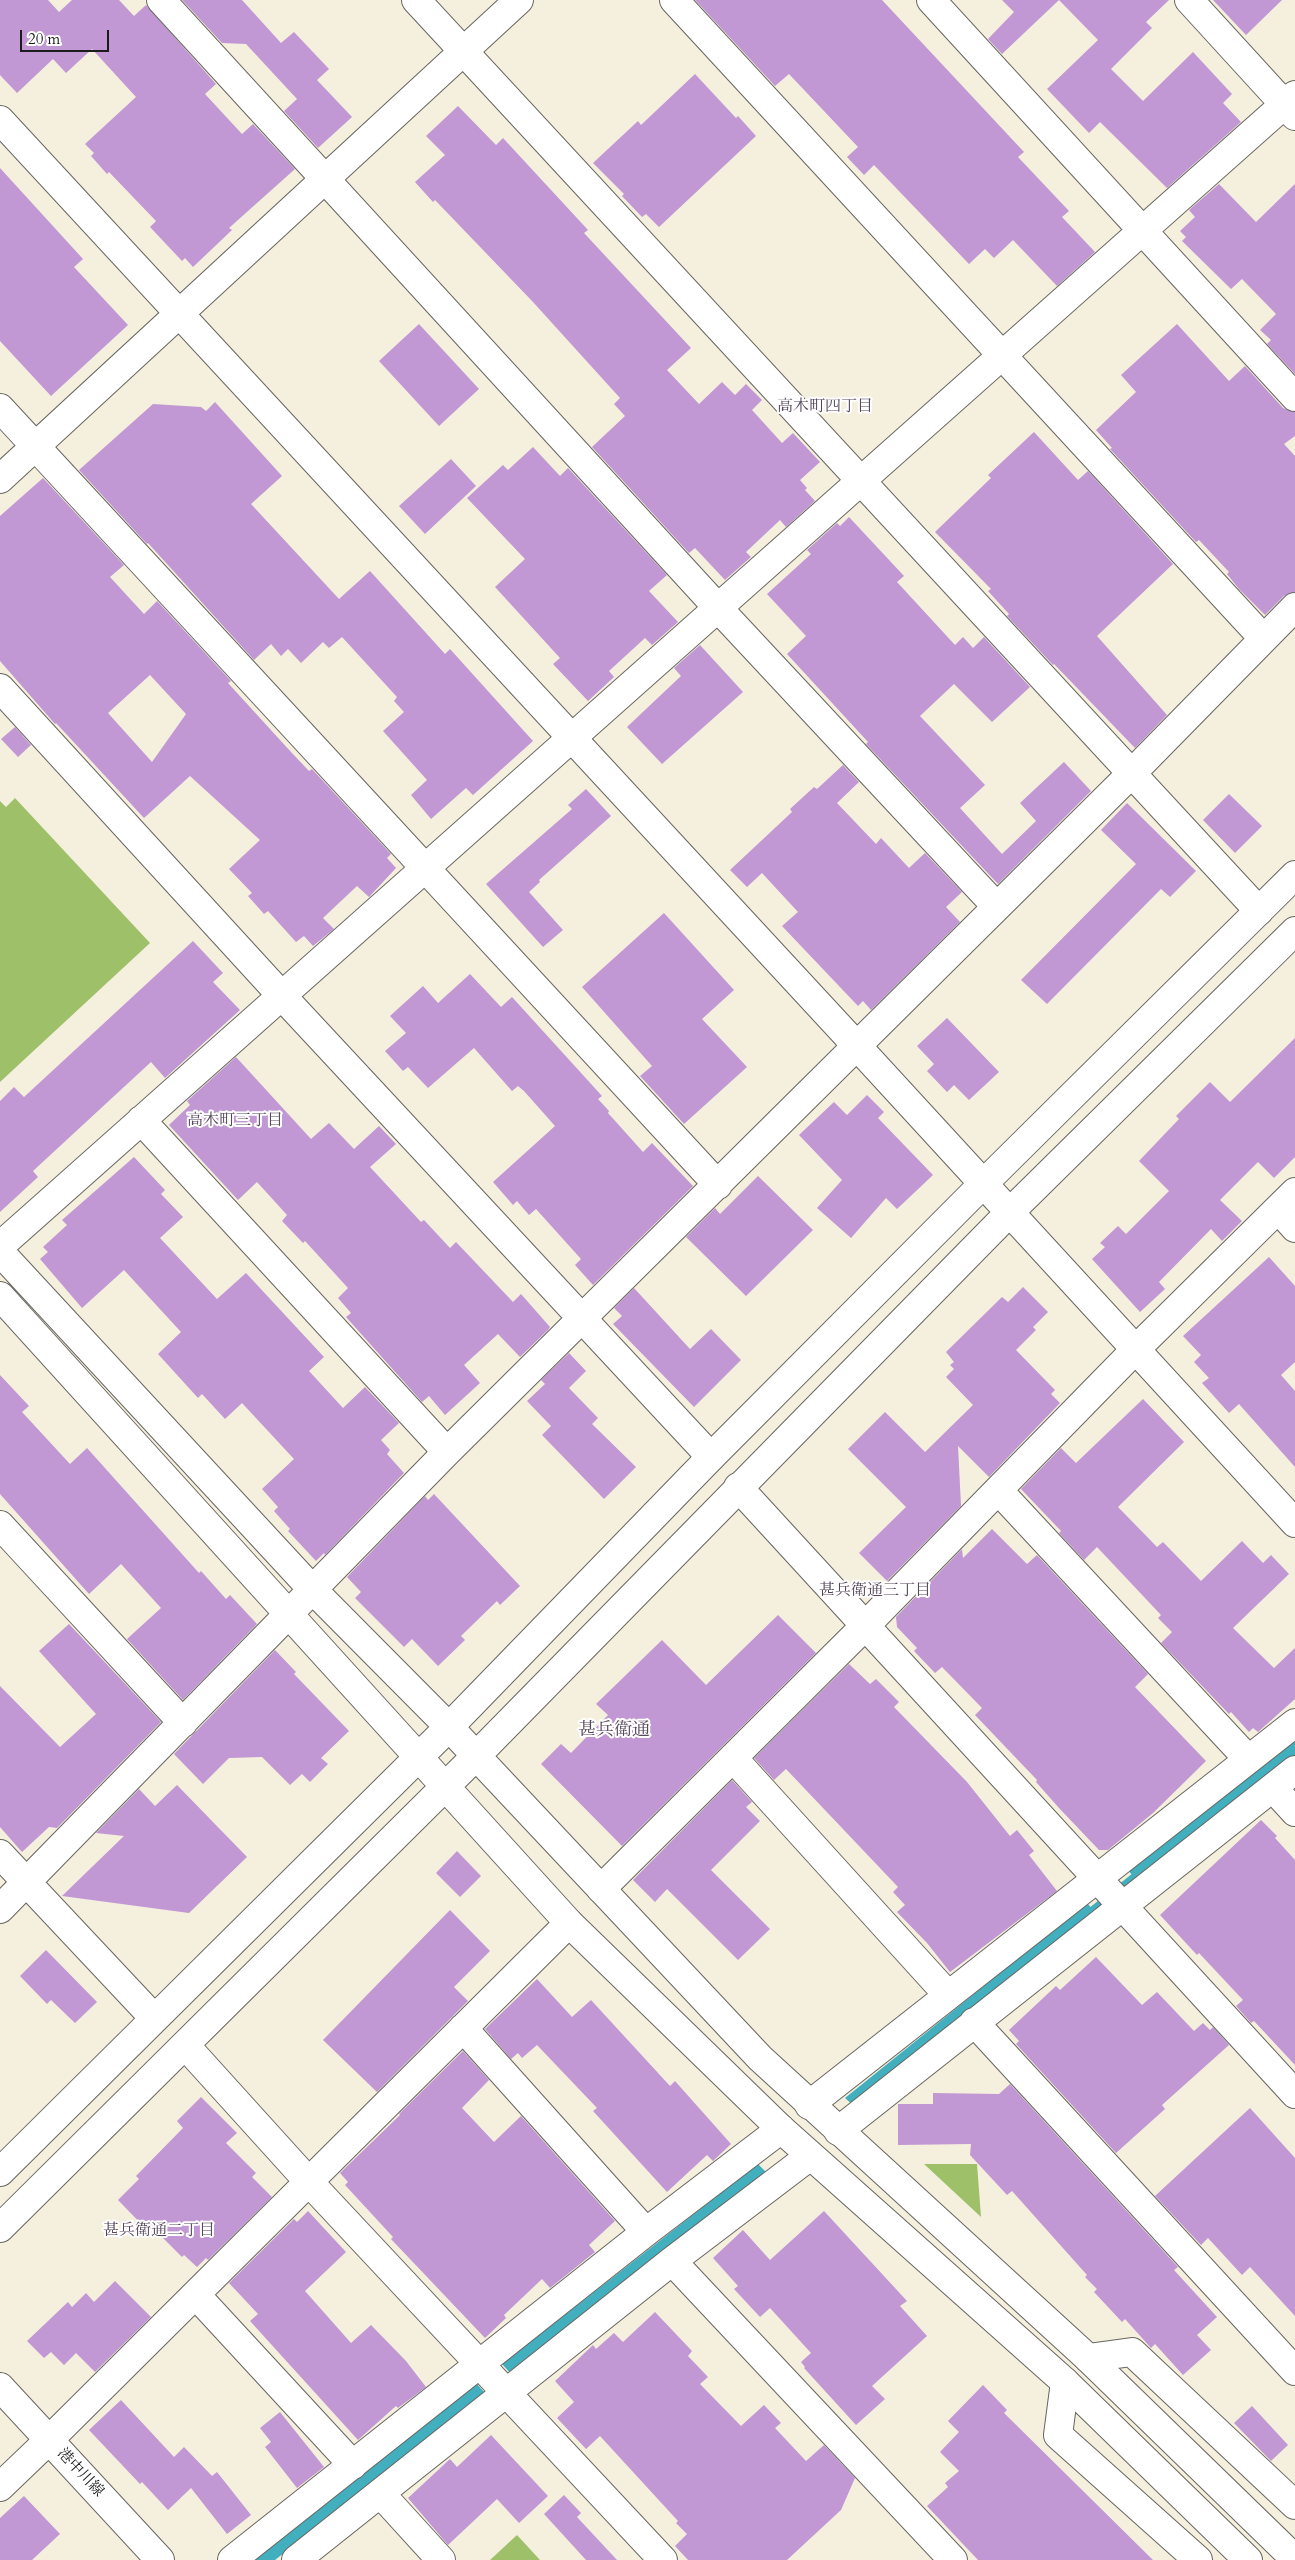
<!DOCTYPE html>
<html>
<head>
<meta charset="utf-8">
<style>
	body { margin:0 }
	#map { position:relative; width:1295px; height:2560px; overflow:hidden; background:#f5efde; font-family:Cardo,serif }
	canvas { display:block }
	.scale { position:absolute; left:20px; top:30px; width:89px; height:22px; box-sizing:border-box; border:2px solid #1c1c1c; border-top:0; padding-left:6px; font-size:15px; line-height:18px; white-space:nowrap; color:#1c1c1c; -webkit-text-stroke:4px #fff; paint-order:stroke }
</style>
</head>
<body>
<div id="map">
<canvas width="1295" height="2560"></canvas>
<div class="scale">20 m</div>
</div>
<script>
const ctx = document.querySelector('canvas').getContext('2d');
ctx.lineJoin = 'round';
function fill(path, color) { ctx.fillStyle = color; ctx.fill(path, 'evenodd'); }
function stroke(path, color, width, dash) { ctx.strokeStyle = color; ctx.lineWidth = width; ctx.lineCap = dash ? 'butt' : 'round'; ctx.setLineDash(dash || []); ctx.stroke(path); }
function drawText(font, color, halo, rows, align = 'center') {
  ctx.font = font + ' Cardo,"Noto Serif JP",serif'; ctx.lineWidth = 4; ctx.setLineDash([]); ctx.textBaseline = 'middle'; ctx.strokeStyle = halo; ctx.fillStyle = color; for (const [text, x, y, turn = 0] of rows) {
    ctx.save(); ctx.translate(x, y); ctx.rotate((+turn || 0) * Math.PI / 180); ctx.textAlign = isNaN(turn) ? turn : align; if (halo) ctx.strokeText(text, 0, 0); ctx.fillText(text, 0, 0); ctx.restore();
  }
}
fill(new Path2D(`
	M 15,798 L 150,943 L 0,1082 L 0,801 L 6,807 Z
	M 924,2164 L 977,2164 L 981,2217 Z
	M 517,2535 L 540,2560 L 490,2560 Z`), '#9ec069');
fill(new Path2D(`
	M 1295,1739 L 1295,1756 L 1137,1881 L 1128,1870 Z
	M 1087,1903 L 1096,1913 L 855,2107 L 845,2098 Z
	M 758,2164 L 770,2176 L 512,2375 L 502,2364 Z
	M 476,2383 L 486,2394 L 275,2560 L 250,2560 Z`), '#41afbe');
stroke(new Path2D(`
	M 1085,1917 L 1144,1870`), '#41afbe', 9);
fill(new Path2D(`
	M 0,0 L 48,0 L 59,12 L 72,0 L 119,0 L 134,16 L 146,5 L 216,84 L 205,94 L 242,134 L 253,124 L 295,169 L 229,228 L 232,230 L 193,267 L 185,258 L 182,261 L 150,227 L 156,221 L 109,172 L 107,174 L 91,156 L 94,153 L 85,144 L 136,97 L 92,49 L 66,73 L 53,59 L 17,93 L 0,75 Z
	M 182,0 L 242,0 L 281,43 L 294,32 L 329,69 L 317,80 L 352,117 L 318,148 L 284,111 L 297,99 L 246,44 L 222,43 Z
	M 695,0 L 882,0 L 1024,152 L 1018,157 L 1069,211 L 1062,217 L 1095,252 L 1057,286 L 1013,240 L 994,258 L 985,249 L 969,264 L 874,165 L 864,175 L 847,157 L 858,147 L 789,74 L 775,86 Z
	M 1002,0 L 1059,0 L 1002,54 L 988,39 L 1014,12 Z
	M 1059,0 L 1169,0 L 1146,22 L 1152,28 L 1111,69 L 1143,101 L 1193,52 L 1232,94 L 1223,103 L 1241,122 L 1167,188 L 1100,122 L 1089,133 L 1047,89 L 1098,40 Z
	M 1213,0 L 1282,0 L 1246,35 Z
	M 695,74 L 736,118 L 738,116 L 756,136 L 659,227 L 646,214 L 642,217 L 622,196 L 624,194 L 593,163 L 638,121 L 641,125 Z
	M 458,106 L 496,145 L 503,138 L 588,230 L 584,233 L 691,348 L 667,370 L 699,404 L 722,382 L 735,395 L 746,384 L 762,400 L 752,410 L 782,443 L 793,433 L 820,462 L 800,480 L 807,488 L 805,490 L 815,501 L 786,527 L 780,520 L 746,552 L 751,557 L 725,580 L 695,548 L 689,553 L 592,447 L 625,416 L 614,404 L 620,398 L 533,302 L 435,200 L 433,202 L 415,182 L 445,155 L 426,136 Z
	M 0,168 L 83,259 L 74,267 L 128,325 L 51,396 L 0,341 Z
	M 1219,184 L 1256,222 L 1295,184 L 1295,374 L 1267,344 L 1271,340 L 1260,330 L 1276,314 L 1242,279 L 1231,289 L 1182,241 L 1186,237 L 1180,231 L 1195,217 L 1189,210 Z
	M 419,324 L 479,389 L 439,426 L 379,361 Z
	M 1177,324 L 1229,381 L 1245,366 L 1283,408 L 1295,412 L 1295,436 L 1284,444 L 1295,456 L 1295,592 L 1284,596 L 1265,615 L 1239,589 L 1227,574 L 1229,572 L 1199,540 L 1196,542 L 1110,449 L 1112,448 L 1096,430 L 1136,392 L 1121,375 Z
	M 215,402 L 282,476 L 251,504 L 339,599 L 370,571 L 445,654 L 450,649 L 533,741 L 473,795 L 466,788 L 431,819 L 411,795 L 427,780 L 383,731 L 404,712 L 394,701 L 397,697 L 342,637 L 329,648 L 323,642 L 301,663 L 288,649 L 281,656 L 271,644 L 254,660 L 148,543 L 147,544 L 79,470 L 153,404 L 201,407 L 206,411 Z
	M 1034,432 L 1078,480 L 1088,471 L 1173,564 L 1097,636 L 1167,715 L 1135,748 L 1054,664 L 1053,665 L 1007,616 L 1009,614 L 988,591 L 991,589 L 935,532 L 991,478 L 988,475 Z
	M 533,447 L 560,476 L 568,468 L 667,575 L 649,591 L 678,622 L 652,645 L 645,638 L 609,671 L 614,677 L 588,701 L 553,664 L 560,658 L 495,587 L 525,559 L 467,498 L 503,465 L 508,470 Z
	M 451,459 L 476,486 L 425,534 L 399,506 Z
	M 43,478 L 124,565 L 110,577 L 144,614 L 157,601 L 231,681 L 228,683 L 291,752 L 309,771 L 312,769 L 391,854 L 387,858 L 396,868 L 369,897 L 357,886 L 323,918 L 334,929 L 313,946 L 304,936 L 296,942 L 268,911 L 264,914 L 248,896 L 252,893 L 229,869 L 260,840 L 190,776 L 144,818 L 56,723 L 55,724 L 0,661 L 0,516 ZM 150,675 L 186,714 L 152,762 L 108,713 Z
	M 849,517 L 904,576 L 897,582 L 955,645 L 963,637 L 973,648 L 984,637 L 1030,687 L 992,722 L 954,684 L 920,716 L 985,785 L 960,808 L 1002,854 L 1036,821 L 1020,803 L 1064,762 L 1091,791 L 998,884 L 866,744 L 868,742 L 787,654 L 806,636 L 767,594 L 811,554 L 807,550 L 837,523 L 840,526 Z
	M 700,645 L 743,692 L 662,764 L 627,727 L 681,676 L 674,668 Z
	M 15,727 L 31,745 L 18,757 L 1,739 Z
	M 843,765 L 859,782 L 837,803 L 876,844 L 881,838 L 909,868 L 925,853 L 962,892 L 946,907 L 960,922 L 871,1010 L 863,1001 L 858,1006 L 782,926 L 798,912 L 762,873 L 747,887 L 730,870 L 792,812 L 790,809 L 814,787 L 817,789 Z
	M 586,789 L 611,816 L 539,880 L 540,882 L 529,892 L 563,930 L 543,947 L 486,884 L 572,809 L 568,805 Z
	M 1229,794 L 1262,826 L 1235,853 L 1203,820 Z
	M 1127,803 L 1196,871 L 1170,897 L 1161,889 L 1047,1004 L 1021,980 L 1136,864 L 1101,830 Z
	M 664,913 L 734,990 L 702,1019 L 747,1067 L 684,1124 L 640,1076 L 652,1066 L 582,987 Z
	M 193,941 L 223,973 L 213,982 L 240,1010 L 165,1078 L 151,1062 L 33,1171 L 38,1177 L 0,1212 L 0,1101 L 14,1087 L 24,1097 Z
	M 470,974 L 501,1007 L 512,997 L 602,1096 L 598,1099 L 609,1111 L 608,1113 L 643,1152 L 652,1143 L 693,1186 L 593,1285 L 575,1265 L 581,1259 L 536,1209 L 529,1215 L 517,1201 L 513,1205 L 493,1182 L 555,1126 L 524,1091 L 518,1086 L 512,1091 L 474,1048 L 428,1088 L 408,1067 L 403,1071 L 385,1051 L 406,1033 L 390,1016 L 423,986 L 438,1003 Z
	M 947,1018 L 999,1072 L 969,1100 L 954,1085 L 947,1092 L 927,1071 L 934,1064 L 917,1046 Z
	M 1295,1038 L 1295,1157 L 1274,1178 L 1258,1162 L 1220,1200 L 1242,1221 L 1222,1241 L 1211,1229 L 1159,1282 L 1165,1289 L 1140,1312 L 1092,1259 L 1105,1247 L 1100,1243 L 1118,1226 L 1126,1234 L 1169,1191 L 1139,1161 L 1179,1119 L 1176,1116 L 1210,1082 L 1230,1102 Z
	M 236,1057 L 311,1139 L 329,1123 L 354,1149 L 379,1126 L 396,1144 L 370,1167 L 421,1222 L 424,1220 L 450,1248 L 456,1242 L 513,1302 L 521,1294 L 550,1327 L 548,1330 L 520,1357 L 498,1334 L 464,1365 L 480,1383 L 445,1415 L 429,1396 L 422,1402 L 346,1317 L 351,1313 L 338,1298 L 348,1288 L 305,1241 L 303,1243 L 282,1221 L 287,1215 L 257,1182 L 238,1200 L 169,1125 L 190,1105 L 187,1101 Z
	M 867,1095 L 884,1112 L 878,1118 L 933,1175 L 897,1209 L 886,1198 L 851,1238 L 817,1208 L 842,1180 L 799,1135 L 834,1102 L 847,1115 Z
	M 134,1157 L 165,1190 L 161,1194 L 183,1217 L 160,1238 L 217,1299 L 246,1273 L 324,1357 L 309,1371 L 343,1408 L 365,1387 L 399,1423 L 381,1440 L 390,1450 L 387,1454 L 404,1473 L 325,1555 L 324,1553 L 316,1561 L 288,1531 L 290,1529 L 274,1511 L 278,1507 L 262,1489 L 294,1459 L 242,1403 L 225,1419 L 202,1394 L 198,1398 L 158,1354 L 181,1332 L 124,1270 L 82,1308 L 40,1259 L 48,1252 L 43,1247 L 67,1225 L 62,1220 Z
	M 758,1176 L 813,1230 L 746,1296 L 686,1237 L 715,1208 L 720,1214 Z
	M 1269,1257 L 1295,1286 L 1295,1362 L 1281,1375 L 1295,1391 L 1295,1467 L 1239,1404 L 1229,1413 L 1202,1383 L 1209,1378 L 1194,1362 L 1201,1355 L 1183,1336 Z
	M 1023,1287 L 1048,1312 L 1033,1327 L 1036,1330 L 1016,1350 L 1055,1390 L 1051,1394 L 1060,1403 L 989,1477 L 958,1446 L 961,1506 L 887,1581 L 859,1553 L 906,1507 L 848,1449 L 885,1412 L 925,1452 L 973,1405 L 946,1377 L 954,1369 L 950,1365 L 954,1362 L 946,1352 L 1002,1297 L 1008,1302 Z
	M 634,1288 L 690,1349 L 711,1329 L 741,1360 L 694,1407 L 613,1324 L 622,1316 L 614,1308 Z
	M 569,1353 L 586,1371 L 569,1388 L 598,1418 L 592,1424 L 636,1467 L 604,1499 L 542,1435 L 551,1426 L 527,1401 L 545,1384 L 541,1380 Z
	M 0,1375 L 29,1406 L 22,1412 L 70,1464 L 87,1448 L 199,1573 L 201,1571 L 226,1599 L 230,1595 L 257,1624 L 183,1700 L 127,1639 L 161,1608 L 121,1564 L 89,1594 L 0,1494 Z
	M 1143,1399 L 1184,1442 L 1118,1507 L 1157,1547 L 1163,1542 L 1201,1581 L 1242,1541 L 1263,1563 L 1271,1555 L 1289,1574 L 1233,1628 L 1274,1668 L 1295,1648 L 1295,1699 L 1258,1732 L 1253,1728 L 1249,1732 L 1231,1712 L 1229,1714 L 1161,1643 L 1172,1632 L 1158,1618 L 1161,1615 L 1097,1547 L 1084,1560 L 1059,1533 L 1061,1531 L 1021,1489 L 1061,1448 L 1076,1463 Z
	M 434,1494 L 520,1586 L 500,1605 L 497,1601 L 461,1636 L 465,1640 L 438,1666 L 412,1639 L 404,1647 L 355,1598 L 361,1592 L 347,1577 L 425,1496 L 428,1500 Z
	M 992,1529 L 1027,1564 L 1037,1555 L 1148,1674 L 1135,1687 L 1206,1761 L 1153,1813 L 1108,1850 L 1099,1850 L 1059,1808 L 1036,1782 L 1037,1780 L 975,1715 L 982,1708 L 942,1667 L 935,1673 L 914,1651 L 917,1648 L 897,1627 L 896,1617 L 962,1549 L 963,1558 Z
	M 778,1615 L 816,1653 L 622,1846 L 541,1764 L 561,1744 L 571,1753 L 608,1715 L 596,1704 L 662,1640 L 706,1685 Z
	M 69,1624 L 161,1722 L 57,1828 L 49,1827 L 22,1852 L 0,1827 L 0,1686 L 60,1747 L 96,1714 L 39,1651 Z
	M 275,1650 L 296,1672 L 294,1674 L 349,1731 L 321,1758 L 328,1764 L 310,1782 L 302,1774 L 290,1785 L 262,1757 L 229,1758 L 203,1784 L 174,1754 Z
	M 849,1664 L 870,1684 L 876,1679 L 899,1702 L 894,1707 L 967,1782 L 1010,1836 L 1017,1830 L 1034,1851 L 1029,1855 L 1057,1891 L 950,1972 L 927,1943 L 897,1912 L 905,1905 L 893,1892 L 898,1887 L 786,1769 L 774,1780 L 754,1758 Z
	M 732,1780 L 752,1802 L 746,1807 L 760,1821 L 711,1870 L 770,1929 L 738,1960 L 667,1889 L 655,1902 L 633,1880 Z
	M 177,1785 L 247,1857 L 189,1913 L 62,1896 L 124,1836 L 96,1833 L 139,1789 L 155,1806 Z
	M 1261,1820 L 1277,1836 L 1275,1838 L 1295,1860 L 1295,2065 L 1254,2021 L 1251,2023 L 1236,2006 L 1243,2000 L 1199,1953 L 1197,1955 L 1160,1915 Z
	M 457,1851 L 481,1876 L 460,1897 L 436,1873 Z
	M 450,1910 L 490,1951 L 454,1987 L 468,2001 L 377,2092 L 323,2040 Z
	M 46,1950 L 97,2002 L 75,2023 L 51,2000 L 47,2004 L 20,1976 Z
	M 1096,1957 L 1142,2005 L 1157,1992 L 1194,2031 L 1203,2023 L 1210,2030 L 1213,2027 L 1229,2045 L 1162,2105 L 1165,2109 L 1116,2153 L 1016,2044 L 1019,2041 L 1009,2030 L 1056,1986 L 1060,1990 Z
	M 537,1979 L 572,2017 L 591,2000 L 670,2086 L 675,2081 L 731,2144 L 713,2161 L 707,2155 L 667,2192 L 593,2111 L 597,2108 L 537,2045 L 522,2058 L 518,2053 L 511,2059 L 485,2029 Z
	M 463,2051 L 489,2080 L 462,2108 L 494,2142 L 521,2116 L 615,2221 L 589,2245 L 595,2252 L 550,2288 L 542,2279 L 504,2315 L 506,2318 L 485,2338 L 391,2239 L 393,2237 L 345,2185 L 348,2182 L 340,2173 L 400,2115 L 399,2114 Z
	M 1010,2084 L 1178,2267 L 1174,2270 L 1217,2317 L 1197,2335 L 1211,2350 L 1183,2375 L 1155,2344 L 1151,2348 L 1125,2319 L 1122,2322 L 1094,2292 L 1097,2289 L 1085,2277 L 1087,2275 L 1012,2191 L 1007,2195 L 970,2155 L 971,2144 L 898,2145 L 898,2104 L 933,2104 L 933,2093 L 999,2094 Z
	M 201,2097 L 237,2133 L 226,2143 L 256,2173 L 252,2177 L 272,2197 L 208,2260 L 206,2258 L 197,2267 L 184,2255 L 182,2257 L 153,2228 L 149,2232 L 118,2200 L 139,2179 L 136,2176 L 183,2128 L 177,2121 Z
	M 1250,2108 L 1295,2158 L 1295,2316 L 1250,2267 L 1242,2275 L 1208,2238 L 1201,2245 L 1155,2196 Z
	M 308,2211 L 346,2252 L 305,2291 L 351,2343 L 371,2325 L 406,2361 L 426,2387 L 398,2408 L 396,2406 L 358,2440 L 250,2321 L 258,2314 L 229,2283 L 294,2219 L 297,2222 Z
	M 824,2211 L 907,2301 L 900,2306 L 927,2336 L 872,2386 L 885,2399 L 856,2425 L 804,2368 L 805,2367 L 801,2362 L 811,2353 L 770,2308 L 760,2317 L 734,2289 L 738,2286 L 713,2258 L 743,2230 L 770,2260 Z
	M 115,2281 L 151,2317 L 95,2372 L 76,2353 L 64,2365 L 51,2352 L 44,2358 L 27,2341 L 68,2302 L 72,2307 L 86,2293 L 94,2302 Z
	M 655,2312 L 692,2351 L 688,2356 L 708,2377 L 700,2384 L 741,2426 L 764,2405 L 781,2423 L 775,2428 L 806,2461 L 824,2445 L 855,2478 L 841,2510 L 787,2560 L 688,2560 L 675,2546 L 687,2534 L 676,2523 L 678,2521 L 600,2436 L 586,2449 L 557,2418 L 574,2402 L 555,2381 L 593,2345 L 596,2349 L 614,2333 L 623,2342 Z
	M 983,2385 L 1007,2410 L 1004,2413 L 1153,2560 L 978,2560 L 927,2506 L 948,2487 L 945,2483 L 959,2471 L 940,2452 L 959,2432 L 948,2421 Z
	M 121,2400 L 174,2457 L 184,2447 L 212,2476 L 217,2472 L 251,2515 L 227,2534 L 191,2488 L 168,2510 L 142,2482 L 140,2484 L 89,2430 Z
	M 1252,2406 L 1288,2445 L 1271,2461 L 1234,2423 Z
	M 280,2412 L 324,2467 L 297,2488 L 265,2447 L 271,2442 L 260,2428 Z
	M 491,2435 L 548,2496 L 519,2523 L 497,2499 L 448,2545 L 408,2498 L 450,2459 L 457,2467 Z
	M 564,2495 L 581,2513 L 577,2517 L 617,2560 L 586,2560 L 544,2514 Z
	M 24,2496 L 60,2534 L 32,2560 L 0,2560 L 0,2518 Z`), '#c197d4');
const minor = new Path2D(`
	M 161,0 L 718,608 L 996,906
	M 416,0 L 1259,911
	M 674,0 L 1263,638
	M 931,0 L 1295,397
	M 1189,0 L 1295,116
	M 0,408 L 718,1185
	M 0,688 L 282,996 L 711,1457
	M 141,1120 L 447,1452
	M 1278,1209 L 1295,1228
	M 0,1246 L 1295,95
	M 738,1487 L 1295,2094
	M 998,1490 L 1248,1759
	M 0,1525 L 183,1723
	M 733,1758 L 948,1995
	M 1273,1788 L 1295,1812
	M 0,1854 L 154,2018
	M 601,1889 L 866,1625 L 1136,1349 L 1295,1192
	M 0,1909 L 447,1452 L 1131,774 L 1295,607
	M 974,2022 L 1295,2371
	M 463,2028 L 646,2232
	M 185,2045 L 309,2182 L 663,2560
	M 809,2105 L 1295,1723
	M 838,2131 L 1295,1770
	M 672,2261 L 953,2560
	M 196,2295 L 353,2465
	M 1088,2358 L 1132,2352 L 1295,2505
	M 1065,2382 L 1058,2435 L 1198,2560
	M 0,2487 L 49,2440 L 569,1923
	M 380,2493 L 441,2560
	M 232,2560 L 646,2232 L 781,2129
	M 296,2560 L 672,2261 L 810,2156`);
const tertiary = new Path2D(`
	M 0,120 L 856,1045 L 1295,1523
	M 0,479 L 519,0
	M 0,1252 L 312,1589 L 449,1727 L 760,2058 L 1088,2358 L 1295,2559
	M 0,1296 L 569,1923 L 781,2129 L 1065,2382 L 1248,2560
	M 0,2172 L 449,1727 L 711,1457 L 983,1184 L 1295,875
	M 0,2228 L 476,1756 L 1009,1213 L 1295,931`);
const secondary = new Path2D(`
	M 0,2387 L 160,2560`);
stroke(minor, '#686660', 30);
stroke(tertiary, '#686660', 30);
stroke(secondary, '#686660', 30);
stroke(minor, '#fff', 28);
stroke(tertiary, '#fff', 28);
stroke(secondary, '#fff', 28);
drawText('15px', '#1c1c1c', '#fff', [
	["港中川線",80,2473,47]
]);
drawText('16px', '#56475c', '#fff', [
	["高木町四丁目",825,407],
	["高木町三丁目",235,1121],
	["甚兵衛通三丁目",875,1591],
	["甚兵衛通二丁目",159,2231]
]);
drawText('18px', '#56475c', '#fff', [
	["甚兵衛通",614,1731]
]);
</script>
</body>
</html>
